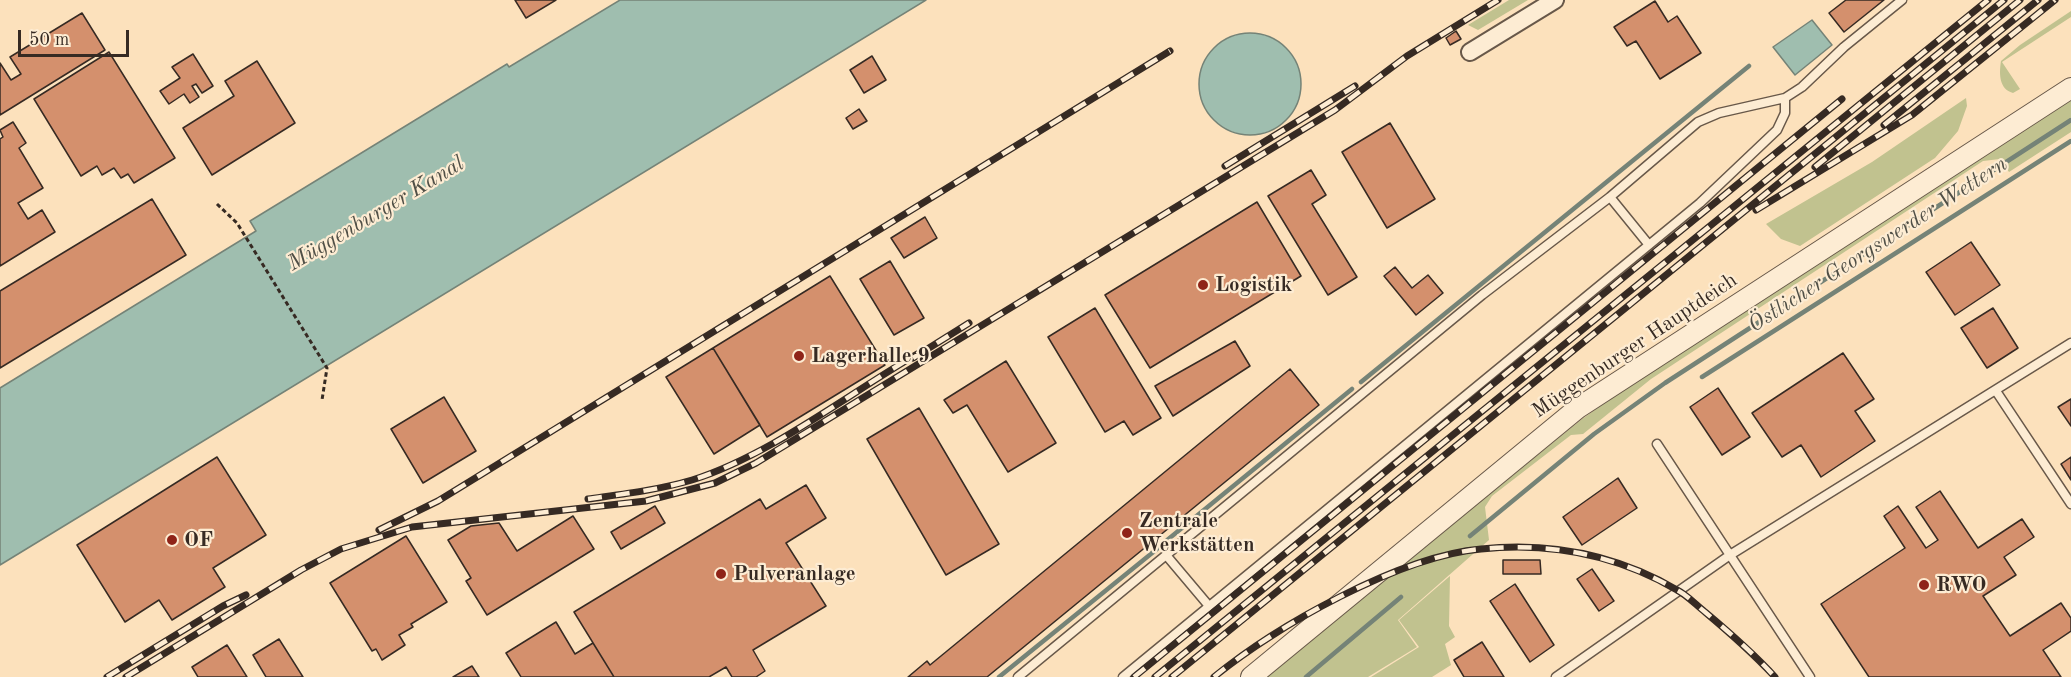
<!DOCTYPE html>
<html>
<head>
<meta charset="utf-8">
<style>
	body { margin:0 }
	#map { position:relative; width:2071px; height:677px; overflow:hidden; background:#fce1bc; font-family:"Old Standard TT",serif }
	canvas { display:block }
	.scale { position:absolute; left:18px; top:30px; width:111px; height:27px; box-sizing:border-box; border:3px solid #362a23; border-top:0; padding-left:8px; font-size:18px; line-height:21px; white-space:nowrap; color:#362a23; -webkit-text-stroke:4px #fdecd3; paint-order:stroke }
</style>
</head>
<body>
<div id="map">
<canvas width="2071" height="677"></canvas>
<div class="scale">50 m</div>
</div>
<script>
const ctx = document.querySelector('canvas').getContext('2d');
ctx.lineJoin = 'round';
function fill(path, color) { ctx.fillStyle = color; ctx.fill(path, 'evenodd'); }
function stroke(path, color, width, dash) { ctx.strokeStyle = color; ctx.lineWidth = width; ctx.lineCap = dash ? 'butt' : 'round'; ctx.setLineDash(dash || []); ctx.stroke(path); }
function drawText(font, color, halo, rows, align = 'center') {
  ctx.font = font + ' "Old Standard TT",serif'; ctx.lineWidth = 4.5; ctx.setLineDash([]); ctx.textBaseline = 'middle'; ctx.strokeStyle = halo; ctx.fillStyle = color; for (const [text, x, y, turn = 0] of rows) {
    ctx.save(); ctx.translate(x, y); ctx.rotate((+turn || 0) * Math.PI / 180); ctx.textAlign = isNaN(turn) ? turn : align; if (halo) ctx.strokeText(text, 0, 0); ctx.fillText(text, 0, 0); ctx.restore();
  }
}
fill(new Path2D(`
	M 1509,0 L 1528,0 L 1478,30 L 1468,25 Z
	M 2071,11 L 2071,17 L 2002,62 L 2020,89 L 2013,93 C 1999,89 1999,74 2001,61 L 2020,45 Z
	M 1966,98 L 1967,106 L 1958,131 L 1935,158 L 1800,246 L 1781,239 L 1766,224 L 1872,162 Z
	M 2071,98 L 2071,132 L 2009,172 L 2000,159 L 1983,161 L 1651,379 L 1583,434 L 1571,435 L 1492,496 L 1485,507 L 1489,540 L 1398,620 L 1417,647 L 1368,677 L 1265,677 L 1582,419 L 1646,374 Z
	M 1450,576 L 1449,626 L 1455,637 L 1445,644 L 1451,665 L 1432,677 L 1371,677 L 1419,647 L 1399,620 Z`), '#c1c28f');
const water = new Path2D(`
	M 620,0 L 926,0 L 0,565 L 0,388 L 256,231 L 250,221 L 507,64 L 509,67 Z
	M 1812,20 L 1832,45 L 1795,75 L 1773,47 Z
	M1199 84a51 51 0 1 1 102 0a51 51 0 1 1-102 0Z`);
fill(water, '#9fbeaf');
stroke(water, '#758377', 1.5);
stroke(new Path2D(`
	M 1702,377 L 2071,141
	M 1361,382 L 1749,66
	M 1470,536 L 1594,434 L 1665,383 L 2071,120
	M 1166,541 L 1352,389
	M 999,677 L 1157,549
	M 1306,677 L 1401,597`), '#758377', 4.5);
const building = new Path2D(`
	M 515,0 L 556,0 L 526,18 Z
	M 1846,0 L 1884,0 L 1844,32 L 1829,13 Z
	M 1655,1 L 1668,22 L 1677,16 L 1701,53 L 1660,79 L 1636,41 L 1627,46 L 1614,27 Z
	M 82,13 L 105,50 L 0,115 L 0,63 L 11,80 L 21,74 L 10,57 Z
	M 1456,31 L 1461,39 L 1450,45 L 1446,38 Z
	M 109,52 L 175,158 L 134,183 L 128,174 L 121,178 L 114,168 L 102,175 L 97,166 L 81,176 L 34,99 Z
	M 193,54 L 213,86 L 202,93 L 196,84 L 192,86 L 199,97 L 190,103 L 184,94 L 169,104 L 160,91 L 180,78 L 172,67 Z
	M 872,56 L 886,80 L 864,93 L 850,70 Z
	M 257,61 L 295,123 L 212,175 L 183,128 L 234,96 L 225,81 Z
	M 859,109 L 867,121 L 853,129 L 846,118 Z
	M 13,122 L 26,143 L 19,148 L 43,188 L 18,203 L 28,219 L 42,210 L 55,232 L 0,266 L 0,139 L 3,137 L 0,130 Z
	M 1390,123 L 1435,199 L 1387,228 L 1342,152 Z
	M 1311,170 L 1326,195 L 1312,204 L 1357,277 L 1328,295 L 1268,196 Z
	M 152,199 L 186,255 L 0,368 L 0,291 Z
	M 1257,202 L 1301,276 L 1150,368 L 1105,295 Z
	M 925,217 L 937,238 L 904,258 L 891,238 Z
	M 1971,242 L 2000,285 L 1955,315 L 1926,272 Z
	M 890,261 L 924,318 L 894,335 L 860,279 Z
	M 1395,267 L 1412,288 L 1428,275 L 1443,293 L 1416,315 L 1384,276 Z
	M 830,276 L 885,365 L 767,437 L 713,348 Z
	M 1095,308 L 1161,418 L 1133,435 L 1124,421 L 1105,432 L 1048,337 Z
	M 1993,308 L 2018,348 L 1987,368 L 1961,328 Z
	M 1235,341 L 1250,366 L 1173,416 L 1155,386 Z
	M 713,348 L 760,425 L 714,454 L 666,377 Z
	M 1843,353 L 1874,399 L 1855,411 L 1875,441 L 1821,477 L 1801,445 L 1782,457 L 1752,413 Z
	M 1006,361 L 1056,443 L 1008,472 L 967,405 L 953,413 L 944,400 Z
	M 1290,369 L 1319,405 L 987,677 L 908,677 L 927,661 L 930,665 Z
	M 1718,388 L 1750,437 L 1722,455 L 1690,407 Z
	M 444,397 L 476,451 L 423,483 L 391,429 Z
	M 2071,399 L 2071,426 L 2058,407 Z
	M 919,408 L 999,544 L 946,575 L 867,439 Z
	M 217,457 L 266,535 L 213,568 L 225,587 L 172,620 L 159,600 L 125,622 L 77,545 Z
	M 2071,457 L 2071,480 L 2061,464 Z
	M 1618,478 L 1637,508 L 1582,545 L 1563,517 Z
	M 806,485 L 826,518 L 786,543 L 826,606 L 753,650 L 765,671 L 756,677 L 732,677 L 726,667 L 709,677 L 614,677 L 574,612 L 760,499 L 766,509 Z
	M 1940,491 L 1978,548 L 2022,519 L 2034,537 L 2004,557 L 2016,575 L 1983,596 L 2010,636 L 2061,603 L 2071,618 L 2071,631 L 2043,650 L 2061,677 L 1869,677 L 1821,604 L 1905,548 L 1884,516 L 1898,506 L 1926,548 L 1938,540 L 1916,507 Z
	M 655,506 L 665,523 L 621,549 L 611,532 Z
	M 573,516 L 594,549 L 487,615 L 466,581 L 471,578 L 448,540 L 471,526 L 499,523 L 517,551 Z
	M 406,536 L 447,602 L 411,624 L 413,627 L 399,635 L 405,645 L 382,660 L 376,649 L 372,651 L 330,583 Z
	M 1503,560 L 1540,560 L 1541,574 L 1503,574 Z
	M 1592,569 L 1614,601 L 1599,611 L 1577,579 Z
	M 1515,584 L 1554,645 L 1530,662 L 1490,601 Z
	M 556,622 L 575,654 L 593,643 L 614,677 L 521,677 L 506,653 Z
	M 279,639 L 303,677 L 266,677 L 253,655 Z
	M 1482,642 L 1504,677 L 1464,677 L 1454,660 Z
	M 227,645 L 247,677 L 198,677 L 192,667 Z
	M 472,666 L 479,677 L 453,677 Z`);
fill(building, '#d4906d');
stroke(building, '#362a23', 1.5);
const service = new Path2D(`
	M 1610,197 L 1649,245
	M 1996,391 L 2071,504
	M 1657,444 L 1810,677
	M 1166,555 L 1209,606
	M 1018,677 L 1482,295 L 1610,197 L 1698,122 L 1719,113 L 1785,98 L 1802,87 L 1844,47 L 1902,0
	M 1123,677 L 1700,203 L 1777,130 L 1785,113 L 1785,98
	M 1556,677 L 1730,555 L 2071,343`);
const minor = new Path2D(`
	M 1470,52 L 1555,0`);
const tertiary = new Path2D(`
	M 1251,677 L 1578,408 L 2071,88`);
stroke(service, '#685849', 11);
stroke(minor, '#685849', 20);
stroke(tertiary, '#685849', 22);
stroke(new Path2D(`
	M 217,204 L 237,223 L 327,368 L 322,400`), '#362a23', 3, [4.5, 3]);
stroke(service, '#fdecd3', 8);
stroke(minor, '#fdecd3', 16);
stroke(tertiary, '#fdecd3', 20);
const rail = new Path2D(`
	M 1884,125 L 2038,0
	M 1225,166 L 1355,86
	M 1815,167 L 2020,0
	M 1756,210 L 1912,115 L 2055,0
	M 913,358 L 969,323
	M 588,499 C 623,494 658,490 692,480 C 769,456 848,394 919,353
	M 379,530 L 438,501 L 1170,51
	M 107,677 L 223,606 L 246,595
	M 126,677 L 301,570 L 341,549 L 412,527 L 646,501 L 715,483 L 756,463 L 1335,110 L 1407,56 L 1498,0
	M 1134,677 L 1842,99
	M 1155,677 L 1988,0
	M 1172,677 L 2004,0
	M 1214,677 C 1276,626 1400,556 1481,549 C 1550,542 1617,555 1677,590 C 1687,595 1696,605 1705,612 C 1730,633 1753,653 1775,677`);
stroke(rail, '#362a23', 7);
stroke(rail, '#fdecd3', 4.5, [14]);
for (const [x, y, r, color] of [
	[1203,285,6,"#8f2418"],
	[799,356,6,"#8f2418"],
	[1127,533,6,"#8f2418"],
	[172,540,6,"#8f2418"],
	[721,574,6,"#8f2418"],
	[1924,585,6,"#8f2418"]
]) { const dot = new Path2D(); dot.arc(x, y, r, 0, 2 * Math.PI); ctx.fillStyle = color; ctx.fill(dot); stroke(dot, '#fdecd3', 2); }
drawText('bold 21px', '#362a23', '#fdecd3', [
	["Logistik",1215,285],
	["Lagerhalle 9",811,356],
	["Zentrale",1139,521],
	["Werkstätten",1139,545],
	["OF",184,540],
	["Pulveranlage",733,574],
	["RWO",1936,585]
], 'left');
drawText('21px', '#362a23', '#fdecd3', [
	["Müggenburger Hauptdeich",1635,346,-34]
]);
drawText('italic 22px', '#504f46', '#fdecd3', [
	["Müggenburger Kanal",376,214,-31],
	["Östlicher Georgswerder Wettern",1878,245,-33]
]);
</script>
</body>
</html>
